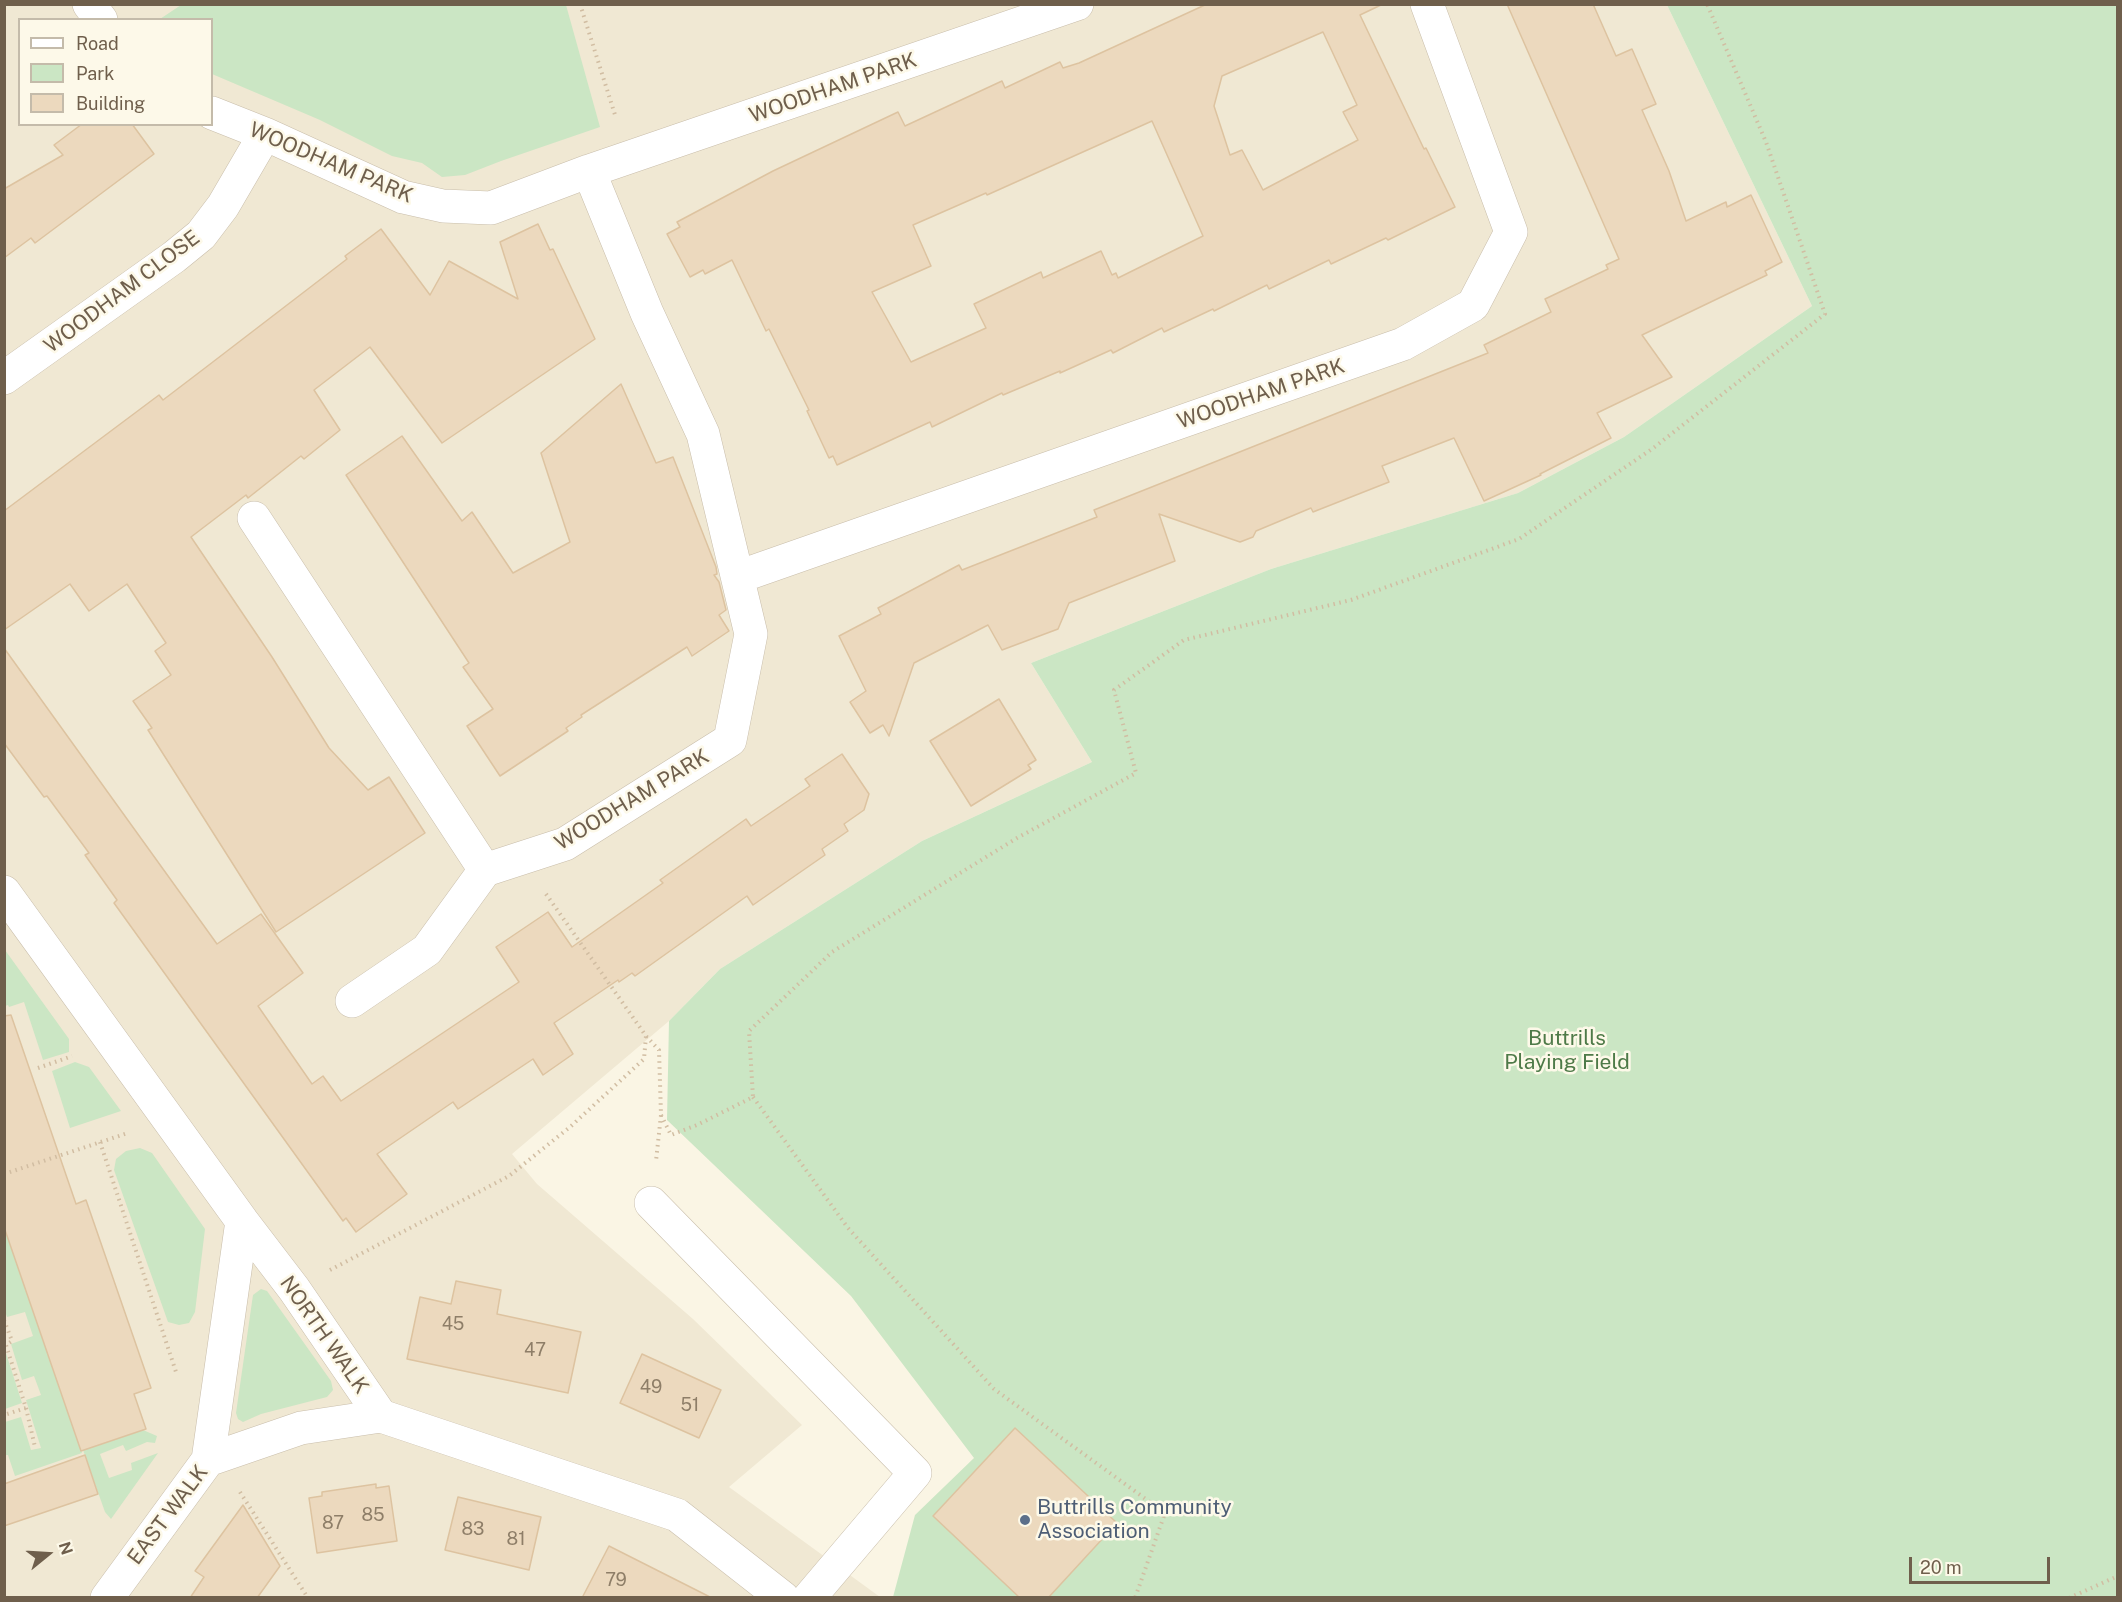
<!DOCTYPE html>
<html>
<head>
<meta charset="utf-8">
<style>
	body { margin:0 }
	#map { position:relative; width:2122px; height:1602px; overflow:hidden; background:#faf5e4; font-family:"Public Sans",sans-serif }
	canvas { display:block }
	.frame { position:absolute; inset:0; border:6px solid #6f5f4c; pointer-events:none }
	.legend { position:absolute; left:18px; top:18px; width:195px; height:108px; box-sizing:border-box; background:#fdf9e9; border:2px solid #c4bbaa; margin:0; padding:8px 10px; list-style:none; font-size:18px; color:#6f5f4c }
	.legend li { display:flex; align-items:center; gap:12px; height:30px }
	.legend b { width:30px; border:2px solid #c4bbaa }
	.north { position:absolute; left:18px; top:1524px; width:60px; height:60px; -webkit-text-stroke:4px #fdf9e9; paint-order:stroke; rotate:72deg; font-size:16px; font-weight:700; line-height:24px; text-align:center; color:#6f5f4c }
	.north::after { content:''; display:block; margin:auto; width:21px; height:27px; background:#6f5f4c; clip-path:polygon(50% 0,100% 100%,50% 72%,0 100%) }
	.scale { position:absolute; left:1909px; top:1557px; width:141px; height:27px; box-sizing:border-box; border:3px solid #6f5f4c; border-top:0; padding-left:8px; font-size:18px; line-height:21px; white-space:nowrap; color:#6f5f4c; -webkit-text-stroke:4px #fdf9e9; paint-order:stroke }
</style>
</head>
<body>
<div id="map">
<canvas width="2122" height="1602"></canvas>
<div class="frame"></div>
<ul class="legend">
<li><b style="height:8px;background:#fff"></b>Road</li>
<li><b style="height:16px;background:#cbe6c4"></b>Park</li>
<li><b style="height:16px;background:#ecd9be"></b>Building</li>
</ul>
<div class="north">N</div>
<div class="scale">20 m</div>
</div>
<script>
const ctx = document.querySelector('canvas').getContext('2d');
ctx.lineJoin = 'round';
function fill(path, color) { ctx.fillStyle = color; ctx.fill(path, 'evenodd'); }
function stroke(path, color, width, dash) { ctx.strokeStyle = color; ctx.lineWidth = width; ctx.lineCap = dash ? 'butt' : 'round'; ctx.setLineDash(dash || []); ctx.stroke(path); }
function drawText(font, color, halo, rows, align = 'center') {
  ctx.font = font + ' "Public Sans",sans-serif'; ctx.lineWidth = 5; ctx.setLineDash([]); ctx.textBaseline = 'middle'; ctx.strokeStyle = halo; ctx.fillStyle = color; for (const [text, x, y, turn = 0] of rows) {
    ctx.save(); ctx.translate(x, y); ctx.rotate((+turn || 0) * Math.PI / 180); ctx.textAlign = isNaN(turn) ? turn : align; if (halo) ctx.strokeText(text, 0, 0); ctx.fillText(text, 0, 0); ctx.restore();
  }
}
fill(new Path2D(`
	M 5,5 L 1667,5 L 1812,306 L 1624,437 L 1518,493 L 1271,569 L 1031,663 L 1092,762 L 922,841 L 720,969 L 669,1021 L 512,1154 L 537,1184 L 693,1319 L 802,1425 L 729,1487 L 880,1597 L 5,1598 ZM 20,20 L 212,20 L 212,124 L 20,124 Z`), '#f0e8d3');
fill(new Path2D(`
	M 181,5 L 566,5 L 600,127 L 501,161 L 465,175 L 442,177 L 422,163 L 392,156 L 320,120 L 212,74 L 212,20 L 160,19 Z
	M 1667,5 L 2117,5 L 2117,1597 L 893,1597 L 915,1515 L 974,1458 L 851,1296 L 667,1120 L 669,1021 L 720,969 L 922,841 L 1092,762 L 1031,663 L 1271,569 L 1518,493 L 1624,437 L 1812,306 Z
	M 5,950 L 69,1039 L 69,1052 L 43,1060 L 24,1002 L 9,1007 L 8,1005 L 5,1006 Z
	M 75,1062 L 89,1067 L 121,1111 L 70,1128 L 52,1071 Z
	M 140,1148 L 152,1153 L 205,1229 L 195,1312 L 189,1323 L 179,1325 L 168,1322 L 114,1170 L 116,1159 L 126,1151 Z
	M 4,1227 L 82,1453 L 15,1476 L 8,1455 L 5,1455 L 5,1422 L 21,1417 L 31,1450 L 41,1448 L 26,1400 L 41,1395 L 34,1376 L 22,1380 L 11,1344 L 33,1336 L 25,1312 L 7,1317 L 5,1311 Z
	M 261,1289 L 267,1291 L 331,1381 L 333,1390 L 327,1397 L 261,1414 L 243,1422 L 238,1419 L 236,1413 L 253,1295 Z
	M 5,1350 L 22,1403 L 5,1409 L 4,1409 Z
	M 143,1430 L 157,1436 L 155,1443 L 147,1442 L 126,1451 L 123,1445 L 100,1454 L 109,1478 L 132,1470 L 131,1463 L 158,1453 L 111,1519 L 105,1512 L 83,1450 Z`), '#cbe6c4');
const building = new Path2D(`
	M 1207,4 L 1383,4 L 1360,15 L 1424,149 L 1426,148 L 1455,207 L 1388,240 L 1386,238 L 1331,264 L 1329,260 L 1269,289 L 1267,285 L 1214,311 L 1213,309 L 1164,332 L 1162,328 L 1113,353 L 1111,350 L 1060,373 L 1060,371 L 1003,395 L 1002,393 L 932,427 L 930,422 L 837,465 L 833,456 L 829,458 L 807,411 L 809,410 L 769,329 L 766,331 L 732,260 L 705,274 L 703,270 L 690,277 L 667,234 L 680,227 L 677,222 L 773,171 L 898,112 L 905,126 L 1002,81 L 1005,88 L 1060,62 L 1063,68 L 1079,63 ZM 1323,32 L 1357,105 L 1343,112 L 1358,140 L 1263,190 L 1242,150 L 1230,155 L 1214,106 L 1222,76 ZM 1152,121 L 1203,236 L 1118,278 L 1116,273 L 1112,275 L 1101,251 L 1043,278 L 1041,272 L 974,304 L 986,328 L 911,362 L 872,292 L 931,266 L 913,225 L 986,193 L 987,195 Z
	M 1507,4 L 1593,4 L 1616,56 L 1632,49 L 1656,104 L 1642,110 L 1669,171 L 1686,221 L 1726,202 L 1727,207 L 1751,195 L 1782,262 L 1765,271 L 1767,275 L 1642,335 L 1672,377 L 1597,413 L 1611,438 L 1540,474 L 1541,475 L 1484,501 L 1454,438 L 1382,466 L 1389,482 L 1313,512 L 1311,508 L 1256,531 L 1253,537 L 1240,542 L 1159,514 L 1175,561 L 1069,603 L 1058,629 L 1002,650 L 988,625 L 914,663 L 889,736 L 883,725 L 870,733 L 850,702 L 866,691 L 839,636 L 881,614 L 878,608 L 959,565 L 962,570 L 1097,517 L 1094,510 L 1488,353 L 1484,345 L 1551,312 L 1545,299 L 1608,269 L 1606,265 L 1619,259 Z
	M 82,124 L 132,124 L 154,154 L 35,243 L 31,238 L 4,258 L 4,189 L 63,155 L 54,145 Z
	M 538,224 L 550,250 L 553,249 L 595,339 L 442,443 L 370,347 L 314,390 L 340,430 L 304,459 L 301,456 L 248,498 L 246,495 L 191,537 L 272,657 L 329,748 L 368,790 L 389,777 L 425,833 L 276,932 L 148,730 L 152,728 L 133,701 L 171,675 L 155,651 L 166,643 L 127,584 L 89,611 L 70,584 L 4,630 L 4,511 L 159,395 L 163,400 L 205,368 L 347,259 L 345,256 L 381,229 L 430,295 L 449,261 L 518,299 L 500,242 Z
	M 621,384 L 656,463 L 673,457 L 716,567 L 717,574 L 714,575 L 719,582 L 726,610 L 719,615 L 729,631 L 692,656 L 687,647 L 581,715 L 582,717 L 566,728 L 568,731 L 500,776 L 467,726 L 493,709 L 463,667 L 469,663 L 346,475 L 402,436 L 462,521 L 472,512 L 513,573 L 570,542 L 541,453 Z
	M 4,648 L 217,944 L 261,914 L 303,973 L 258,1006 L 312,1084 L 323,1076 L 341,1101 L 519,982 L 496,947 L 548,912 L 572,947 L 663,883 L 660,880 L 746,819 L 751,826 L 810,786 L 805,779 L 842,754 L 869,794 L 864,810 L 844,824 L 848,831 L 822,849 L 825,855 L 753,905 L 747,896 L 635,976 L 632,973 L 619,982 L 618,980 L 554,1023 L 573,1054 L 543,1075 L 533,1059 L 458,1109 L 453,1102 L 377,1154 L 407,1194 L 356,1232 L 346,1218 L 343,1221 L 191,1010 L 114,903 L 117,900 L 85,855 L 89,853 L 47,796 L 44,797 L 4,743 Z
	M 999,699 L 1036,760 L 1028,765 L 1031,769 L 971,806 L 930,741 Z
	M 11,1015 L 76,1204 L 86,1200 L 151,1388 L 134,1394 L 146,1429 L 81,1451 L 4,1227 L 4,1016 Z
	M 456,1281 L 501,1290 L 497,1314 L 581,1332 L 568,1393 L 407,1359 L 420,1297 L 451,1304 Z
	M 642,1354 L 721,1390 L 699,1438 L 620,1403 Z
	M 1015,1428 L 1117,1523 L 1048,1598 L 1020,1598 L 933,1516 Z
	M 85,1455 L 98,1494 L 4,1526 L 4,1484 Z
	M 376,1484 L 376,1488 L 389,1486 L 397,1541 L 317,1553 L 309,1498 L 322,1496 L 322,1492 Z
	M 458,1497 L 541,1517 L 529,1570 L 445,1550 Z
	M 243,1505 L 280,1566 L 257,1598 L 190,1598 L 204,1577 L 195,1571 Z
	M 609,1546 L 712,1598 L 582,1598 Z`);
fill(building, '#ecd9be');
stroke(building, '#ddc3a0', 1.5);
const minor = new Path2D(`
	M 89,4 L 101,20
	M 212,113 L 265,134 L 403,197 L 443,206 L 491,208 L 589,171 L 647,313 L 703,434 L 751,634 L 730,740 L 565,844 L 485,870 L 427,950 L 352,1001
	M 589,171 L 1077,4
	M 4,378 L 174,257 L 201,235 L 223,206 L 265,134
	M 254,518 L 485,870
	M 738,577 L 1403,344 L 1473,305 L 1511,232 L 1427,4
	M 4,892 L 242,1221 L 294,1289 L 381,1416 L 677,1515 L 783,1598
	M 651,1203 L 915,1473 L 809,1598
	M 208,1460 L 242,1221
	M 107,1598 L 208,1460 L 301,1428 L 381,1416`);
stroke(minor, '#c9beab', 34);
stroke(new Path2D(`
	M 580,4 L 616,118
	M 546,894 L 646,1036 L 659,1050 L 661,1115 L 656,1161
	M 38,1068 L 72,1056
	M 753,1097 L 848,1228 L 994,1389 L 1165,1513 L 1135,1598
	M 661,1115 L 671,1135 L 697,1125 L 753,1097 L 749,1031 L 832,952 L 1017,838 L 1136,773 L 1114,690 L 1184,640 L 1351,600 L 1519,539 L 1652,449 L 1825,314 L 1766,142 L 1707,4
	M 100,1142 L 177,1375
	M 4,1174 L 128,1133
	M 330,1270 L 509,1176 L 570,1127 L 644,1059 L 646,1036
	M 4,1320 L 12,1341 L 6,1345 L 26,1408 L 4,1415
	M 26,1408 L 35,1447
	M 240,1492 L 308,1598
	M 2069,1598 L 2118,1576`), '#d1bda2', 4, [1.5, 4.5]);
stroke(minor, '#fff', 33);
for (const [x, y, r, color] of [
	[1025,1520,6,"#5c6f8a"]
]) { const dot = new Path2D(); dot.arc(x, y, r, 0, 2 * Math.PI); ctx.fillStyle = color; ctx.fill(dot); stroke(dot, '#fdf9e9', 2); }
drawText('18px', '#8e7e68', null, [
	["45",453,1324],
	["47",535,1350],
	["49",651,1387],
	["51",690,1405],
	["85",373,1515],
	["87",333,1523],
	["83",473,1529],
	["81",516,1539],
	["79",616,1580]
]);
drawText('21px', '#6f5f4c', '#fdf9e9', [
	["WOODHAM PARK",833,88,-19],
	["WOODHAM PARK",331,163,23],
	["WOODHAM CLOSE",122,292,-37],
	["WOODHAM PARK",1261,394,-19],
	["WOODHAM PARK",632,800,-31],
	["NORTH WALK",324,1335,55],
	["EAST WALK",168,1515,-53]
]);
drawText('21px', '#4e7a48', '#fdf9e9', [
	["Buttrills",1567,1039],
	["Playing Field",1567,1063]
]);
drawText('21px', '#4e5e75', '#fdf9e9', [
	["Buttrills Community",1037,1508],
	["Association",1037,1532]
], 'left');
</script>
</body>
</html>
